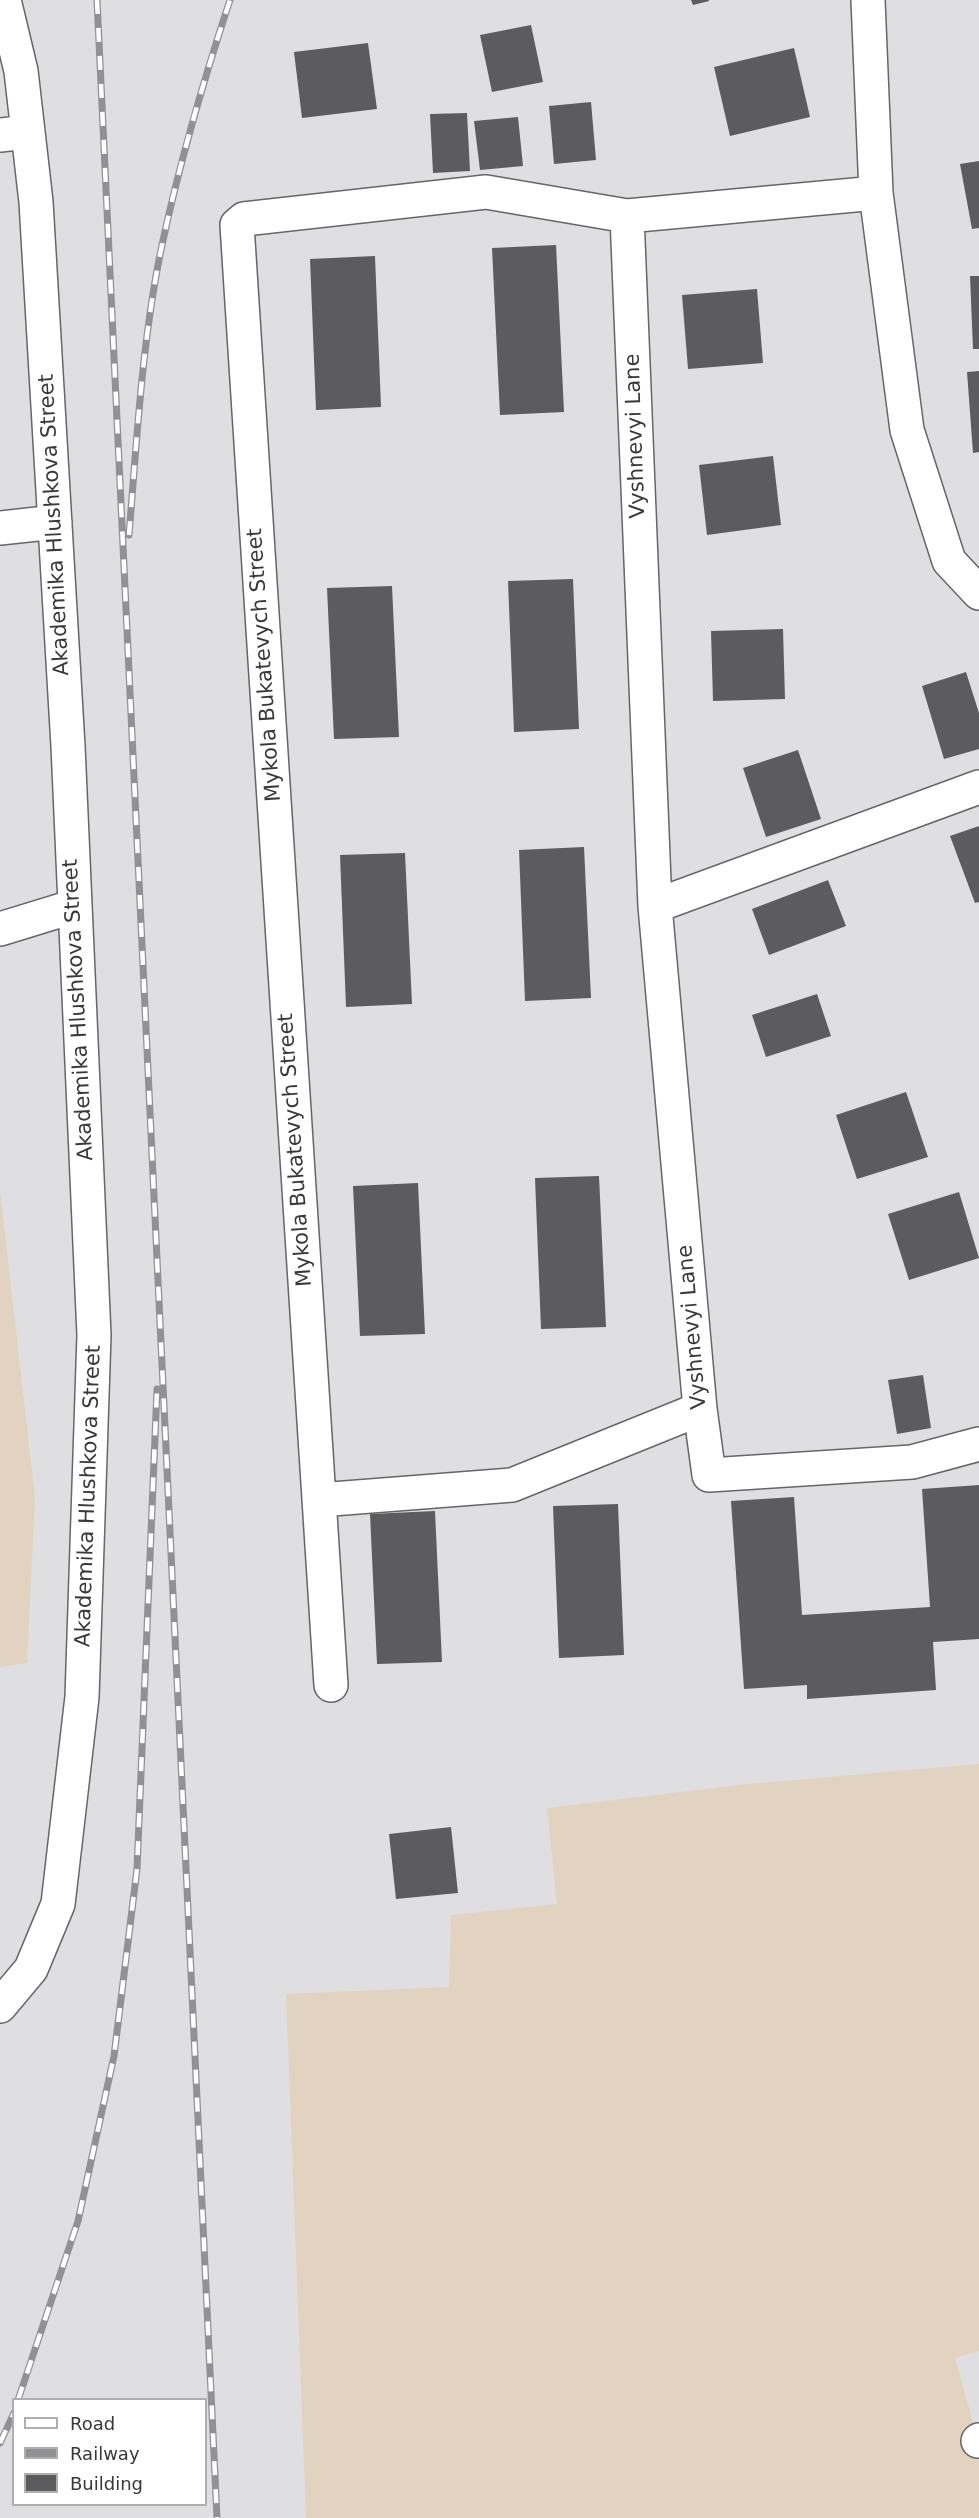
<!DOCTYPE html>
<html>
<head>
<meta charset="utf-8">
<style>
	body { margin:0 }
	#map { position:relative; width:979px; height:2518px; overflow:hidden; background:#dfdfe2; font-family:"DejaVu Sans",sans-serif }
	canvas { display:block }
	.legend { position:absolute; left:12px; top:2398px; width:195px; height:108px; box-sizing:border-box; background:#fff; border:2px solid #afafb0; margin:0; padding:8px 10px; list-style:none; font-size:18px; color:#383839 }
	.legend li { display:flex; align-items:center; gap:12px; height:30px }
	.legend b { width:30px; border:2px solid #afafb0 }
</style>
</head>
<body>
<div id="map">
<canvas width="979" height="2518"></canvas>
<ul class="legend">
<li><b style="height:8px;background:#fff"></b>Road</li>
<li><b style="height:8px;background:#919193"></b>Railway</li>
<li><b style="height:16px;background:#5c5b5e"></b>Building</li>
</ul>
</div>
<script>
const ctx = document.querySelector('canvas').getContext('2d');
ctx.lineJoin = 'round';
function fill(path, color) { ctx.fillStyle = color; ctx.fill(path, 'evenodd'); }
function stroke(path, color, width, dash) { ctx.strokeStyle = color; ctx.lineWidth = width; ctx.lineCap = dash ? 'butt' : 'round'; ctx.setLineDash(dash || []); ctx.stroke(path); }
function drawText(font, color, halo, rows, align = 'center') {
  ctx.font = font + ' "DejaVu Sans",sans-serif'; ctx.lineWidth = 6; ctx.setLineDash([]); ctx.textBaseline = 'middle'; ctx.strokeStyle = halo; ctx.fillStyle = color; for (const [text, x, y, turn = 0] of rows) {
    ctx.save(); ctx.translate(x, y); ctx.rotate((+turn || 0) * Math.PI / 180); ctx.textAlign = isNaN(turn) ? turn : align; if (halo) ctx.strokeText(text, 0, 0); ctx.fillText(text, 0, 0); ctx.restore();
  }
}
fill(new Path2D(`
	M 0,1190 L 35,1498 L 27,1663 L 0,1667 Z
	M 979,1764 L 979,2351 L 955,2358 L 979,2444 L 979,2518 L 306,2518 L 286,1994 L 449,1987 L 451,1915 L 557,1904 L 547,1808 L 748,1784 Z`), '#e1d3c0');
fill(new Path2D(`
	M 691,0 L 709,0 L 709,1 L 693,5 Z
	M 531,25 L 543,82 L 492,92 L 480,35 Z
	M 368,43 L 377,109 L 302,118 L 294,52 Z
	M 794,48 L 810,117 L 730,136 L 714,67 Z
	M 591,102 L 596,160 L 554,164 L 549,106 Z
	M 467,113 L 470,171 L 433,173 L 430,114 Z
	M 518,117 L 523,166 L 480,170 L 474,121 Z
	M 979,161 L 979,228 L 972,229 L 960,164 Z
	M 556,245 L 564,412 L 500,415 L 492,248 Z
	M 375,256 L 381,407 L 316,410 L 310,259 Z
	M 970,276 L 979,276 L 979,349 L 973,349 Z
	M 757,289 L 763,363 L 688,369 L 682,295 Z
	M 979,371 L 979,452 L 973,453 L 967,372 Z
	M 773,456 L 781,525 L 707,535 L 699,465 Z
	M 573,579 L 579,729 L 514,732 L 508,581 Z
	M 392,586 L 399,737 L 334,739 L 327,588 Z
	M 783,629 L 785,699 L 713,701 L 711,631 Z
	M 966,672 L 979,713 L 979,749 L 944,759 L 922,686 Z
	M 798,750 L 821,819 L 766,837 L 743,768 Z
	M 979,826 L 979,902 L 975,903 L 950,836 Z
	M 584,847 L 591,998 L 525,1001 L 519,850 Z
	M 405,853 L 412,1004 L 346,1007 L 340,855 Z
	M 828,880 L 846,926 L 769,955 L 752,909 Z
	M 817,994 L 831,1036 L 766,1057 L 752,1015 Z
	M 906,1092 L 928,1157 L 857,1179 L 836,1115 Z
	M 599,1176 L 606,1327 L 541,1329 L 535,1178 Z
	M 418,1183 L 425,1334 L 360,1336 L 353,1186 Z
	M 959,1192 L 979,1258 L 909,1280 L 888,1214 Z
	M 923,1375 L 931,1428 L 897,1434 L 888,1380 Z
	M 979,1485 L 979,1639 L 933,1642 L 936,1690 L 807,1699 L 807,1685 L 744,1689 L 731,1501 L 794,1497 L 802,1615 L 930,1607 L 922,1489 Z
	M 618,1504 L 624,1655 L 559,1658 L 553,1506 Z
	M 435,1511 L 442,1662 L 377,1664 L 370,1514 Z
	M 451,1827 L 458,1893 L 396,1899 L 389,1834 Z`), '#5c5b5e');
const minor = new Path2D(`
	M 868,0 L 876,193 L 907,430 L 949,561 L 979,593
	M 0,135 L 27,132
	M 876,193 L 627,216 L 655,906 L 700,1409 L 709,1475 L 912,1462 L 979,1444
	M 0,528 L 55,522
	M 655,906 L 979,787
	M 0,929 L 75,906
	M 319,1500 L 512,1485 L 700,1409
	M 331,1685 L 237,225 L 244,219 L 486,192 L 627,216
	M 0,2006 L 31,1969 L 58,1904 L 82,1697 L 94,1335 L 68,746 L 36,202 L 21,71 L 4,0
	M 978,2441 L 979,2440`);
stroke(minor, '#666568', 36);
stroke(minor, '#fff', 33);
const rail = new Path2D(`
	M 97,0 L 217,2518
	M 129,535 C 137,438 142,340 162,245 C 180,161 203,82 230,0
	M 18,2400 L 78,2221 L 114,2056 L 137,1869 L 157,1389
	M 0,2443 L 14,2413`);
stroke(rail, '#919193', 7);
stroke(rail, '#fff', 4.5, [14]);
drawText('21px', '#383839', '#fff', [
	["Vyshnevyi Lane",636,436,-92],
	["Akademika Hlushkova Street",55,525,-93],
	["Mykola Bukatevych Street",265,665,-94],
	["Akademika Hlushkova Street",79,1010,-93],
	["Mykola Bukatevych Street",296,1150,-94],
	["Vyshnevyi Lane",693,1327,-95],
	["Akademika Hlushkova Street",89,1496,-88]
]);
</script>
</body>
</html>
